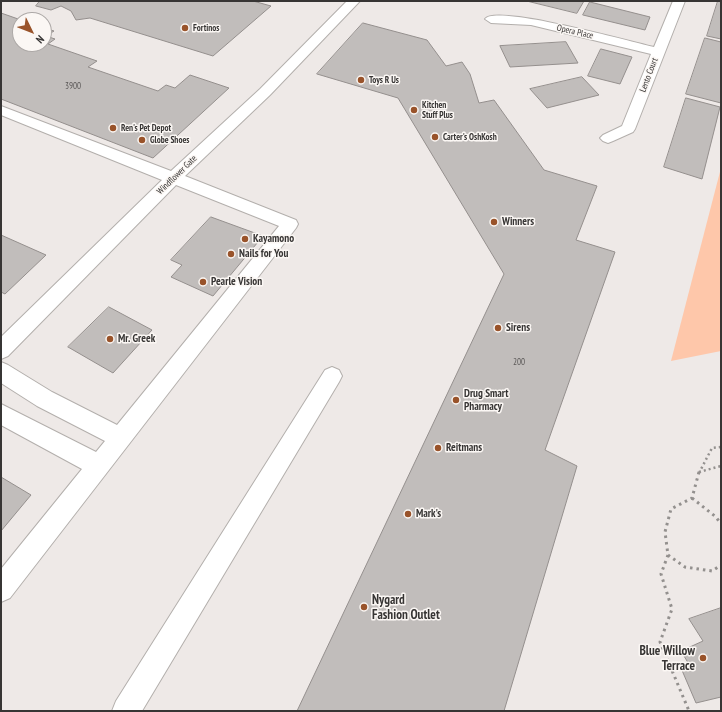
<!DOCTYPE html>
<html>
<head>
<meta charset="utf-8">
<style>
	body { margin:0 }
	#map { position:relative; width:722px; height:712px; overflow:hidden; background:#eee9e7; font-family:"PT Sans Narrow",sans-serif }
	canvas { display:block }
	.frame { position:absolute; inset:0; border:2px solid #373534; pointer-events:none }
	.north { position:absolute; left:12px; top:12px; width:40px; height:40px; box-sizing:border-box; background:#fbf7f4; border:1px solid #ada9a7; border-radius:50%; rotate:133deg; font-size:11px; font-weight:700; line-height:16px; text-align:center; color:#373534 }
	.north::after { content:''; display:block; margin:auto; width:14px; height:18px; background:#99532a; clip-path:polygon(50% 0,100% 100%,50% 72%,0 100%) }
</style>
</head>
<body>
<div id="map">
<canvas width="722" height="712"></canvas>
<div class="frame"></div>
<div class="north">N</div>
</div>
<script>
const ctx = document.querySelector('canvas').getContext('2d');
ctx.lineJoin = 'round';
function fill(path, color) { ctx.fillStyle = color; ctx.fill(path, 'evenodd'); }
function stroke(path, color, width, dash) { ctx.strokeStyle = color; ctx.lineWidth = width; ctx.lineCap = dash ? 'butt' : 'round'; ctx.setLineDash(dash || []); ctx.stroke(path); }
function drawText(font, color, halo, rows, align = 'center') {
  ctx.font = font + ' "PT Sans Narrow",sans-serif'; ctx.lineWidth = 3; ctx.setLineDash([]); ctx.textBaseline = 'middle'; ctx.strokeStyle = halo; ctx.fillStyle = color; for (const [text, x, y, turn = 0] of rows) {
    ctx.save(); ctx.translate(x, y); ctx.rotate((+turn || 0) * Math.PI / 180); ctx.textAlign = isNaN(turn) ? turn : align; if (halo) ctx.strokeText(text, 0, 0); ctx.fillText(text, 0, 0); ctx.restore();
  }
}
fill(new Path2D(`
	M 721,168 L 721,351 L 671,361 L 715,191 Z`), '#fec7aa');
const building = new Path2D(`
	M 40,1 L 253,1 L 271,6 L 213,56 L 90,18 L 76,20 L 71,11 L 61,6 L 51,10 L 36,6 Z
	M 527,1 L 584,1 L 577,13 Z
	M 718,1 L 721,1 L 721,39 L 707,36 Z
	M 590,2 L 650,17 L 645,30 L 583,15 Z
	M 1,13 L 21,20 L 20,44 L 44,44 L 44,28 L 54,31 L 46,36 L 55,39 L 48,44 L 97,61 L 88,67 L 158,91 L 166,85 L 175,88 L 190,75 L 229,88 L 153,158 L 1,99 Z
	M 363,23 L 427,40 L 446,66 L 462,62 L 470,74 L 479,103 L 494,100 L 544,170 L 597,186 L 576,240 L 615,252 L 545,450 L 577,466 L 504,711 L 297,711 L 504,274 L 398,98 L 317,74 Z
	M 705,38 L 721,42 L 721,103 L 686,94 Z
	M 566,42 L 578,63 L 510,67 L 500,46 Z
	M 601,49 L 632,57 L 620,84 L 588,76 Z
	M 582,77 L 599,95 L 547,108 L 530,89 Z
	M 686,98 L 720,107 L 702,179 L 664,167 Z
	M 211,217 L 263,236 L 213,296 L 171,277 L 182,265 L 171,260 Z
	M 1,235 L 46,255 L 5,294 L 1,292 Z
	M 109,307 L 152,330 L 113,373 L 68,347 Z
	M 1,477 L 31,495 L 1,531 Z
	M 721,608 L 721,697 L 696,703 L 681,668 L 690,666 L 681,651 L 703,641 L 689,619 Z`);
fill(building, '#c1bdbb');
stroke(building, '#948f8d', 1);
const minor = new Path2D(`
	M 347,1 L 360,1 L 270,95 L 185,176 L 296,220 L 298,224 L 296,228 L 10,598 L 1,602 L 1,569 L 82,469 L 1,425 L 1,404 L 96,452 L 105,441 L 37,406 L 1,383 L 1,362 L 8,365 L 52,392 L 117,425 L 279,226 L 176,185 L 8,356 L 1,359 L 1,337 L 162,180 L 1,115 L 1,106 L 171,171 L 260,89 Z
	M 673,1 L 685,1 L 635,129 L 633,132 L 613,141 L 608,143 L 603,141 L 600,138 L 603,135 L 622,126 L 651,54 L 531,25 L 491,23 L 485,19 C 495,4 632,42 654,47 Z
	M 332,367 L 339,370 L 342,376 L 339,382 L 142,711 L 112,711 L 116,701 L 325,370 Z`);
stroke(minor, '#b3afac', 2);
stroke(new Path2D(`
	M 699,472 L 721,466
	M 699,473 L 712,448 L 721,447`), '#93908e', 2.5, [2, 3]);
stroke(new Path2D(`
	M 699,472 L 692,498 L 671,509 L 665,532 L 668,555 L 685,567 L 712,571 L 721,565
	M 692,498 L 716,517 L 721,524
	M 668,555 L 661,574 L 672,609 L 660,642 L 689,711`), '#93908e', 3, [2.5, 4]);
fill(minor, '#fff');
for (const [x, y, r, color] of [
	[185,28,4,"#99532a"],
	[361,80,4,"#99532a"],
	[414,110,4,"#99532a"],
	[113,128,4,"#99532a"],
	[435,137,4,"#99532a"],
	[142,140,4,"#99532a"],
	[494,222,4,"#99532a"],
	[245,239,4,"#99532a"],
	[231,254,4,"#99532a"],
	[203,282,4,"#99532a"],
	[498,328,4,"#99532a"],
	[110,339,4,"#99532a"],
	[456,400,4,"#99532a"],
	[438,448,4,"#99532a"],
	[408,514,4,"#99532a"],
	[364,607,4,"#99532a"],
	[703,658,4,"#99532a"]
]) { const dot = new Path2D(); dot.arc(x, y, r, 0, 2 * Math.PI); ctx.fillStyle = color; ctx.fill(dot); stroke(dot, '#fbf7f4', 1.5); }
drawText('bold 9px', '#373534', '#fbf7f4', [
	["Fortinos",193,28],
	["Toys R Us",369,80],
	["Kitchen",422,105],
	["Stuff Plus",422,115],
	["Ren's Pet Depot",121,128],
	["Carter's OshKosh",443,137],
	["Globe Shoes",150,140]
], 'left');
drawText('9px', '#373534', '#fbf7f4', [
	["Opera Place",575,32,13],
	["Lento Court",649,75,-69],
	["Windflower Gate",177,175,-44]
]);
drawText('9px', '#5a5756', null, [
	["3900",73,86],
	["200",519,362]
]);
drawText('bold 11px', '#373534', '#fbf7f4', [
	["Winners",502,222],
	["Kayamono",253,239],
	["Nails for You",239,254],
	["Pearle Vision",211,282],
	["Sirens",506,328],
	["Mr. Greek",118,339],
	["Drug Smart",464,394],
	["Pharmacy",464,407],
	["Reitmans",446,448],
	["Mark's",416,514]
], 'left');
drawText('bold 13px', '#373534', '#fbf7f4', [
	["Nygard",372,600],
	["Fashion Outlet",372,615],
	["Blue Willow",695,651,"right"],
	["Terrace",695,666,"right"]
], 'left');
</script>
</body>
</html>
